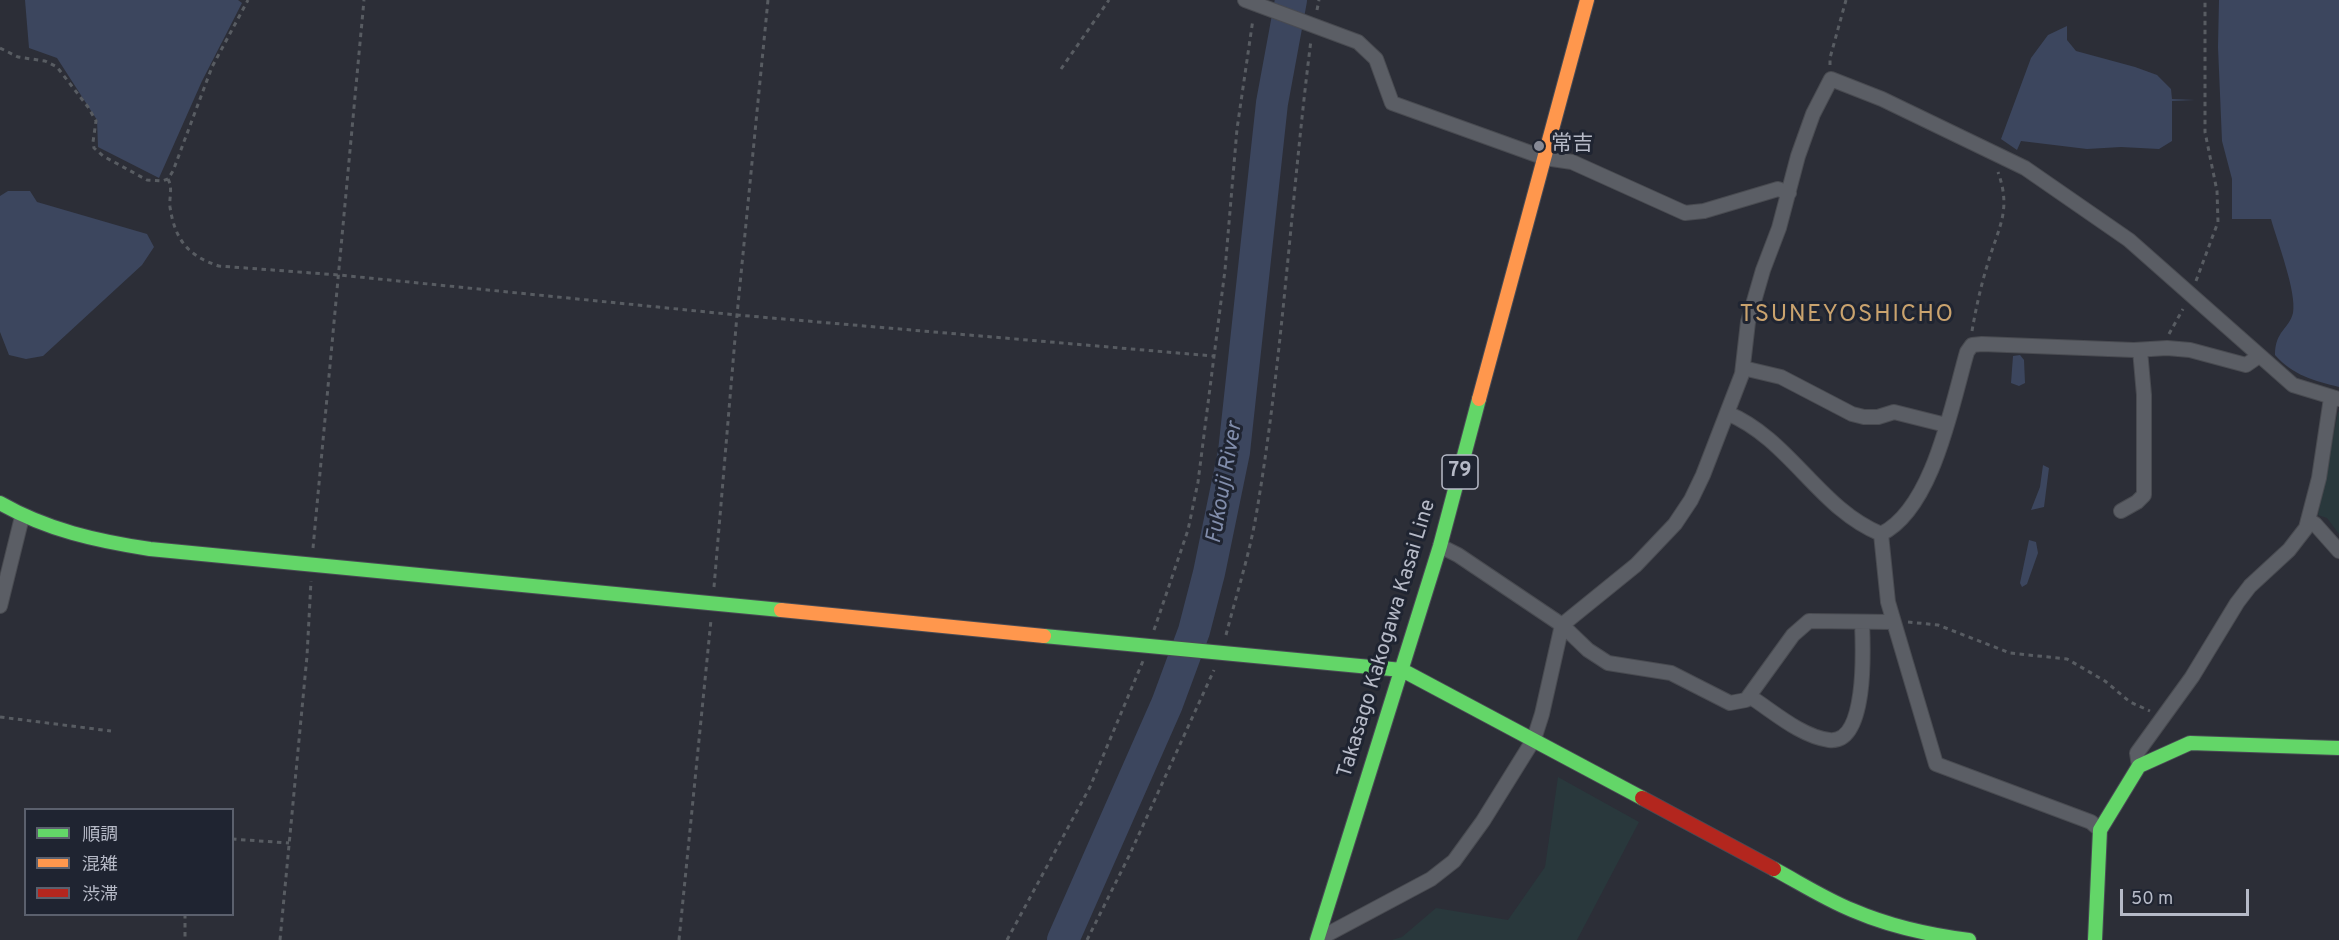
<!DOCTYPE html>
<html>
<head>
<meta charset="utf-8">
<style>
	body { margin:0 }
	#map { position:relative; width:2339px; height:940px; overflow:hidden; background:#2c2e37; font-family:Overpass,"Noto Sans JP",sans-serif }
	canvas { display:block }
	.legend { position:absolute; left:24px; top:808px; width:210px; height:108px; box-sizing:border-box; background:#1f2431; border:2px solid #5b606d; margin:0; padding:8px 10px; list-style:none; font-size:18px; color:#b6bac7 }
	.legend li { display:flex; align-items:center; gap:12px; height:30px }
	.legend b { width:30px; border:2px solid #5b606d }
	.scale { position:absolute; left:2120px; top:889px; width:129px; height:27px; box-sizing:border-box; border:3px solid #b6bac7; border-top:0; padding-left:8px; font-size:18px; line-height:21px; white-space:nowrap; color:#b6bac7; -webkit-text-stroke:4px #1f2431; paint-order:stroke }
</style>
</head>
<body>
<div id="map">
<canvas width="2339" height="940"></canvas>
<ul class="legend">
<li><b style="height:8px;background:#63d668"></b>順調</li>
<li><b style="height:8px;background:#ff974d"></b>混雑</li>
<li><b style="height:8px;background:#b3261e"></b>渋滞</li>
</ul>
<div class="scale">50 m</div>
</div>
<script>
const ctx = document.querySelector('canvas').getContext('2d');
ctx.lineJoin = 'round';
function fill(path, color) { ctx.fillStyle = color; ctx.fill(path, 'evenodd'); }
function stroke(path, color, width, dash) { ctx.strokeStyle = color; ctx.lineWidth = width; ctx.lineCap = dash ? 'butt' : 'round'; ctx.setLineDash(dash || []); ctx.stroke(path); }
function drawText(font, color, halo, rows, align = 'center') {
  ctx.font = font + ' Overpass,"Noto Sans JP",sans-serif'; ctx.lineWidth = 6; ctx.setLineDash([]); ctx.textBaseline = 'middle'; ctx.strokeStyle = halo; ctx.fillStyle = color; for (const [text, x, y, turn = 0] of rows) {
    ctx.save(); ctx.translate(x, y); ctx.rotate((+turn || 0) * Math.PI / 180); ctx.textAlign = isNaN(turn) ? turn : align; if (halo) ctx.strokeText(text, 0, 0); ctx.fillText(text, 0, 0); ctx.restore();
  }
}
fill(new Path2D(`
	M 2338,412 L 2339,412 L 2339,534 L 2327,518 L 2318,515 Z
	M 1558,777 L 1639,822 L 1577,940 L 1392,940 L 1402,937 L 1436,908 L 1508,920 L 1545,867 Z`), '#29383c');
fill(new Path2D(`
	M 25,0 L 238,0 L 242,3 L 202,81 L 159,178 L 98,147 L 97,120 L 57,58 L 29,48 Z
	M 2219,0 L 2339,0 L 2339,387 C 2315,381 2292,375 2275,355 C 2275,331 2289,329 2293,313 C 2297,292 2277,241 2271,219 L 2232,219 L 2232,179 L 2222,141 L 2218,47 Z
	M 2067,26 L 2067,40 L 2076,51 L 2135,67 L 2157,75 L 2171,89 L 2172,99 L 2195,100 L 2172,101 L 2172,141 L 2159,149 L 2121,147 L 2087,149 L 2021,141 L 2017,150 L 2001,139 L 2031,58 L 2048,35 Z
	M 8,191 L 30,191 L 37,202 L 147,234 L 154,247 L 142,265 L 43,356 L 26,359 L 9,355 L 0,332 L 0,196 Z
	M 2020,355 L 2024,360 L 2025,383 L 2019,386 L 2011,383 L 2013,356 Z
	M 2043,465 L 2049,468 L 2044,507 L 2031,510 L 2040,487 Z
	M 2029,540 L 2036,542 L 2038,553 L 2027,584 L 2022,587 L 2020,583 Z`), '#3c465e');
stroke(new Path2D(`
	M 1063,940 L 1167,704 L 1194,631 L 1209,573 L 1234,452 L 1272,103 L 1291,0`), '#3c465e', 32);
const street = new Path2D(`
	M 1245,0 L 1358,42 L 1376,59 L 1392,103 L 1545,158 L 1572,162 L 1685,213 L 1704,211 L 1778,189 L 1789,193
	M 1743,368 L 1781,377 L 1852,414 L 1864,417 L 1878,417 L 1894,412 L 1946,425
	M 1727,413 C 1790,439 1819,509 1881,534 C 1933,509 1952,404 1967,352 L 1972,345 L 1982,344 L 2134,350 L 2167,348 L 2190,350 L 2246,365 L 2259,356
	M 2121,511 L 2137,502 L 2144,495 L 2144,395 L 2140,350
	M 2308,520 L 2315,524 L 2339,551
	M 1881,534 L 1888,602 L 1936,764 L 2091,822 L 2100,830
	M 1440,546 L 1458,555 L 1562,625 L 1588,650 L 1608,663 L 1671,673 L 1730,703 L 1746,700 L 1793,635 L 1809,621 L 1893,622
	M 0,606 L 22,517
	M 1749,696 C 1773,711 1800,736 1829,740 C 1868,745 1863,646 1862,622
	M 2139,766 L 2137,753 L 2192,677 L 2237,603 L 2250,586 L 2289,550 L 2306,528 L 2319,478 L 2331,398
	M 1320,933 L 1328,934 L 1431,879 L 1454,861 L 1483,821 L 1534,739 L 1542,714 L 1562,625 L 1636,565 L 1675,524 L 1691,500 L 1703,475 L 1742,374 L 1748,322 L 1763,270 L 1779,228 L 1798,156 L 1813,114 L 1831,79 L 1882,99 L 2025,168 L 2129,240 L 2293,385 L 2339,399`);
const fast = new Path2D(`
	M 0,503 C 47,530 97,541 150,549 L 781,610
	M 1044,636 L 1402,670 L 1642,798
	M 1774,869 C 1800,883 1825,899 1852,910 C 1889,926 1929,935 1969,940
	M 1317,940 L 1440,546 L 1479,399
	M 2095,940 L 2100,830 L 2139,766 L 2190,743 L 2339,748`);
const slow = new Path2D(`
	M 1479,399 L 1587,0
	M 781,610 L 1044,636`);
const jam = new Path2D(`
	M 1642,798 L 1774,869`);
stroke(street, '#494b51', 16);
stroke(fast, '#494b54', 16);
stroke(slow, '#494b54', 16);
stroke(jam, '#494b54', 16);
stroke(new Path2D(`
	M 1317,10 L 1319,0
	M 0,48 L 18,57 L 45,61 L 57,67 L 88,107 L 96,121 L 93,142 L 94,148 L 103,156 L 147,180 L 162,181 L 168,179 L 173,171 L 212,67 L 248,0
	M 1830,65 L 1830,58 L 1846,0
	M 1061,69 L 1109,0
	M 168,179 C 173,188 169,197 170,207 C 175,240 188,256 219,266 L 339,275 L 737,315 L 1213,356
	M 2196,281 L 2218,222 L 2217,191 L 2205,132 L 2205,0
	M 1972,331 C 1976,308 1981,285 1988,263 C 1998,228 2012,211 1998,172
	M 2169,334 L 2183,309
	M 313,548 L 364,0
	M 714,587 L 737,315 L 768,0
	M 1908,622 L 1938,625 L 2010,653 L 2067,659 L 2105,681 L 2130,702 L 2150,711
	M 1154,630 L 1188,530 L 1198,482 L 1225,270 L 1237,129 L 1253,19
	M 1226,635 C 1236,596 1249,556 1256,516 C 1283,358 1291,198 1311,40
	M 0,717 L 111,731
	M 232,839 L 289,843
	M 185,914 L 185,940
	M 280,940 L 307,656 L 311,581
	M 679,940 L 711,620
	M 1007,940 L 1090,787 L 1143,661
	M 1087,940 L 1129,856 L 1214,670`), '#585c62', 3, [4.5, 4.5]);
stroke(street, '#5b5e65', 14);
stroke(fast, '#63d668', 14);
stroke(slow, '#ff974d', 14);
stroke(jam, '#b3261e', 14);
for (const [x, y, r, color] of [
	[1539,146,6,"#868995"]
]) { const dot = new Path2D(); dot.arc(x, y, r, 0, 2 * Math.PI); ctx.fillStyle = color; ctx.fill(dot); stroke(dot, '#1f2431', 2); }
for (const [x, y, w] of [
	[1460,472,36]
]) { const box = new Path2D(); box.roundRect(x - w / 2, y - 17, w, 34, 4.5); ctx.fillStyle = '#1f2431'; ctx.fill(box); stroke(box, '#b6bac7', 1.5); }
drawText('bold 20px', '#b6bac7', null, [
	["79",1460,472]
]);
drawText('21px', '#b6bac7', '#1f2431', [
	["常吉",1551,146]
], 'left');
drawText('21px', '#b6bac7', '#1f2431', [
	["Takasago Kakogawa Kasai Line",1388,639,-73]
]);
drawText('italic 22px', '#818dab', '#1f2431', [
	["Fukouji River",1226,483,-80]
]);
ctx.letterSpacing = '1.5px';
drawText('24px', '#caa36e', '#1f2431', [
	["TSUNEYOSHICHO",1847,316]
]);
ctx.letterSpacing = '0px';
</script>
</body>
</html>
